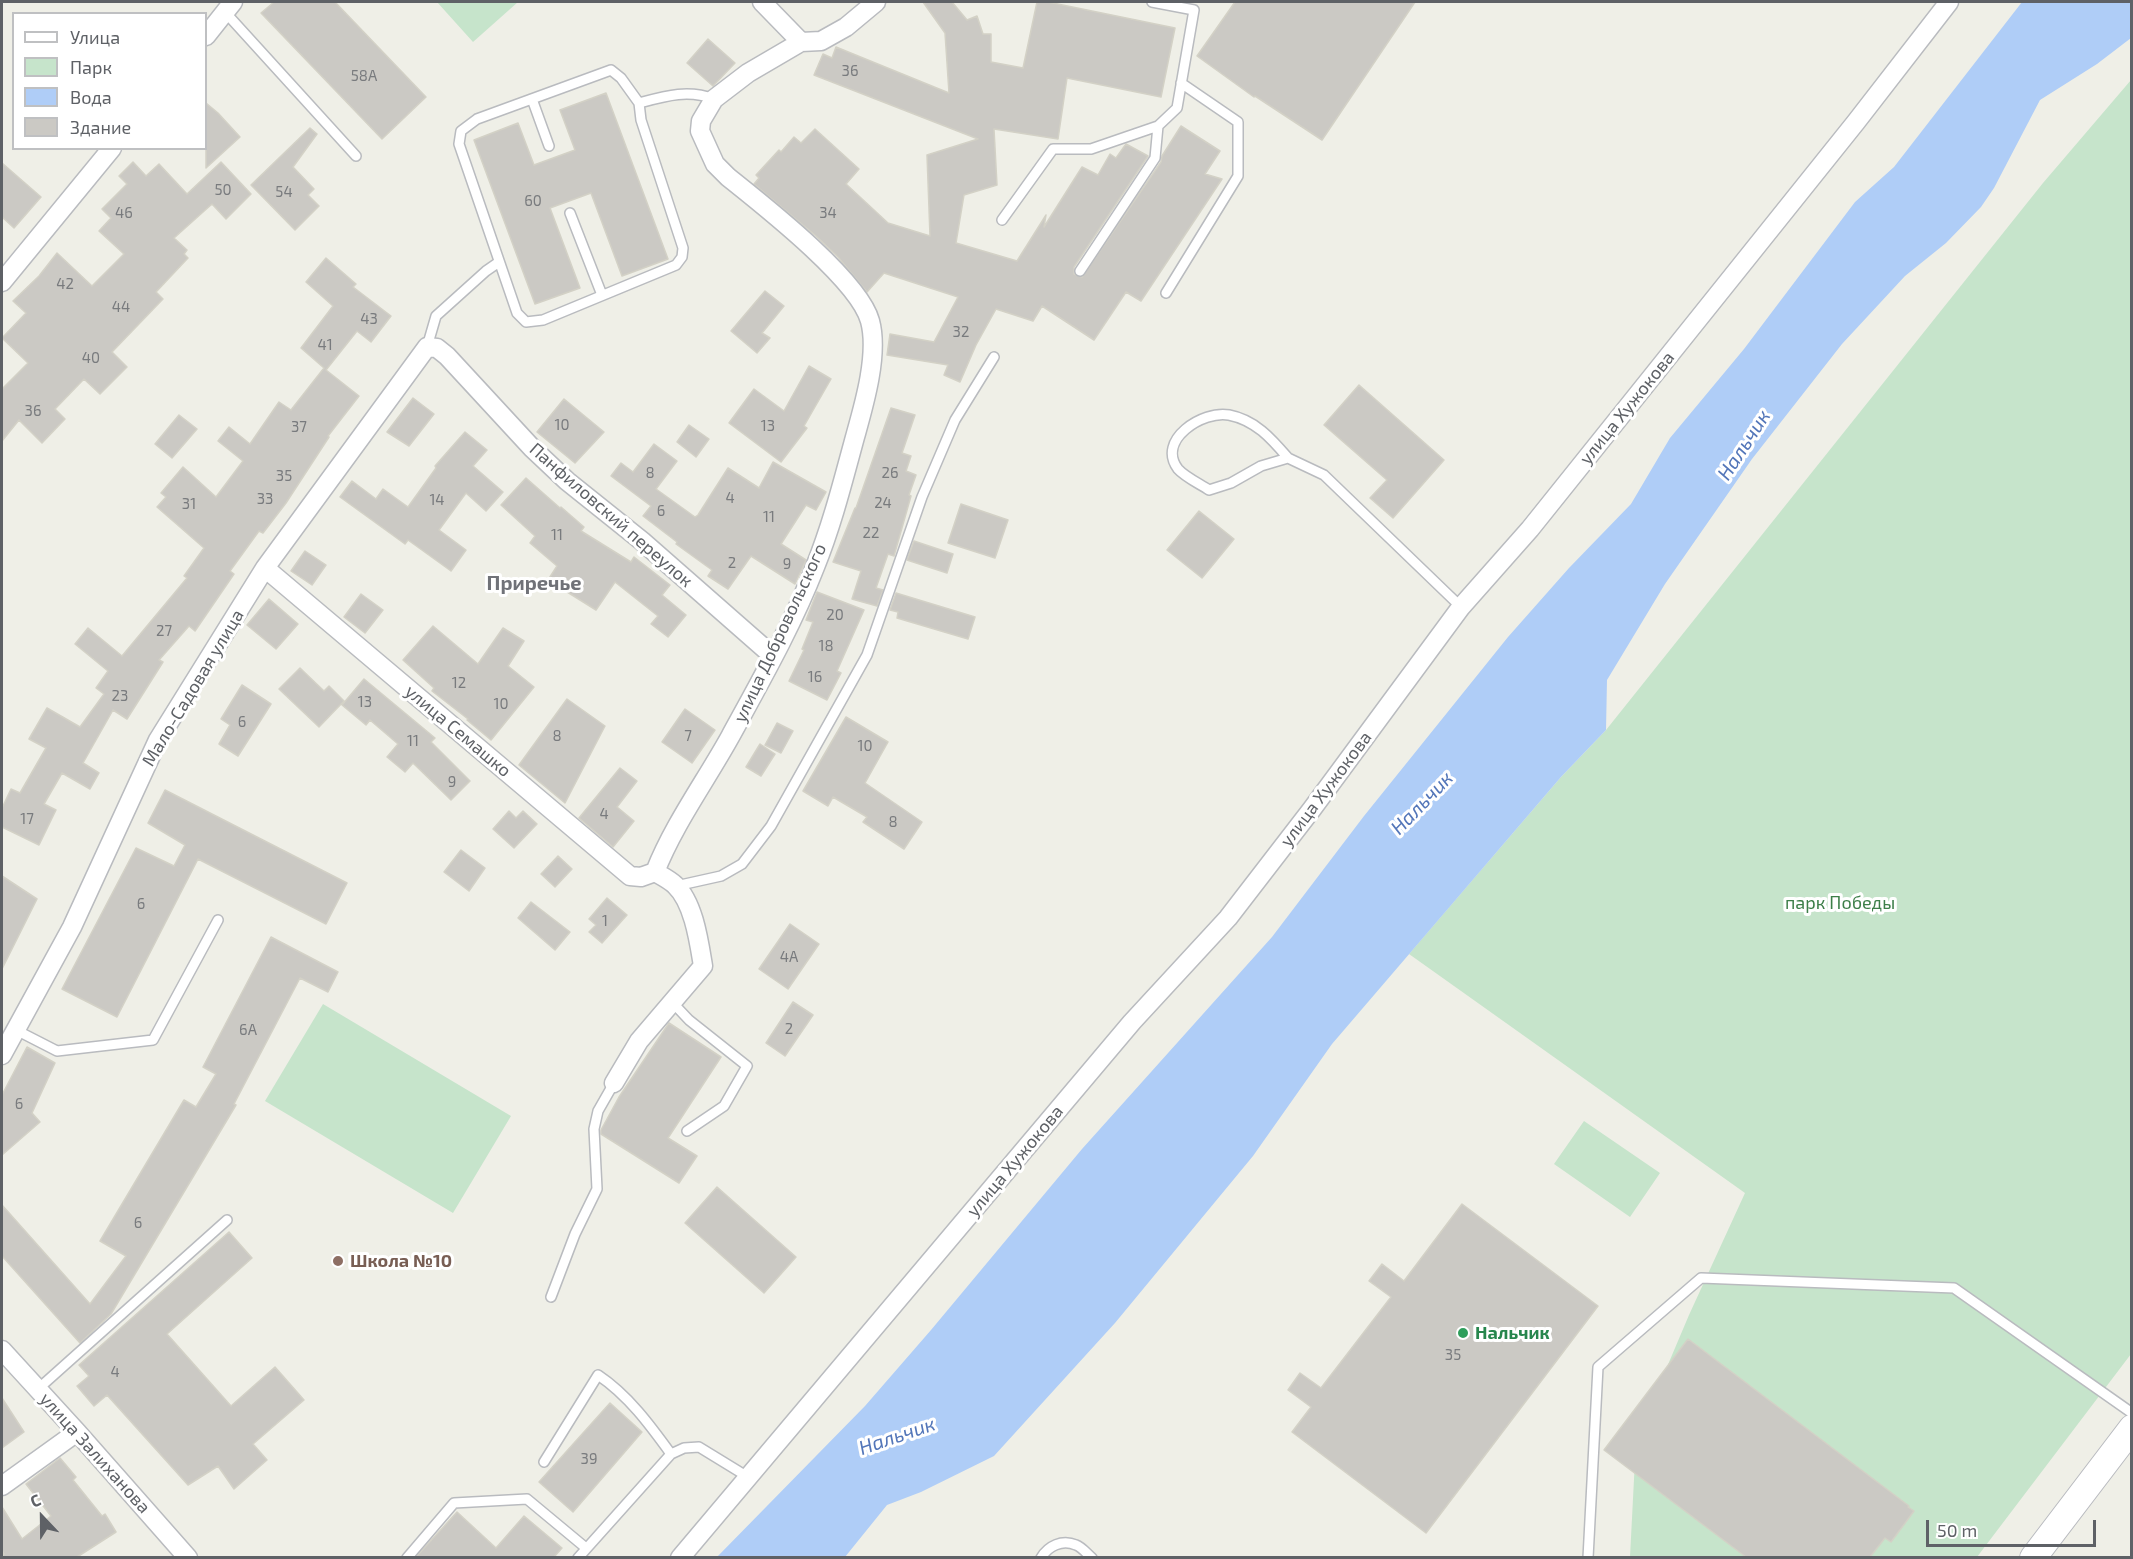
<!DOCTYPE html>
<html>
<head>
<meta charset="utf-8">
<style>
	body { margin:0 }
	#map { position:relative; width:2133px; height:1559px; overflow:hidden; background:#efefe7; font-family:"Exo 2",sans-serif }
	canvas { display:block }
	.frame { position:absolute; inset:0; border:3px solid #5e6166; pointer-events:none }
	.legend { position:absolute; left:12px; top:12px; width:195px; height:138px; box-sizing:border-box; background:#fff; border:2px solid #bfc0c2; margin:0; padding:8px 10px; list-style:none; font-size:18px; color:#5e6166 }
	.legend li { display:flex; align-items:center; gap:12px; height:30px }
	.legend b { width:30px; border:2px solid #bfc0c2 }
	.north { position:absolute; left:12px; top:1487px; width:60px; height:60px; -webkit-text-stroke:4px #fff; paint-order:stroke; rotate:338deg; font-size:16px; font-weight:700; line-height:24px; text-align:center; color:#5e6166 }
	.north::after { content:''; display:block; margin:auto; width:21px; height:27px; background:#5e6166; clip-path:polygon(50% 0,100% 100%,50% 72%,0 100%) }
	.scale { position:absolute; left:1926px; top:1520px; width:170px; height:27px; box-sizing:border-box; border:3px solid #5e6166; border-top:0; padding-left:8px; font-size:18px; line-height:21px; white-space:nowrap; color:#5e6166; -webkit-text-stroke:4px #fff; paint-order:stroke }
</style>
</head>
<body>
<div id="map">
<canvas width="2133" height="1559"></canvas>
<div class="frame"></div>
<ul class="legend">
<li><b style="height:8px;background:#fff"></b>Улица</li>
<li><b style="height:16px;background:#c6e4cb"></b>Парк</li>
<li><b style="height:16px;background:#afcdf7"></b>Вода</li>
<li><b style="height:16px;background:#cbc9c4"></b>Здание</li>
</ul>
<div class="north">С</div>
<div class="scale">50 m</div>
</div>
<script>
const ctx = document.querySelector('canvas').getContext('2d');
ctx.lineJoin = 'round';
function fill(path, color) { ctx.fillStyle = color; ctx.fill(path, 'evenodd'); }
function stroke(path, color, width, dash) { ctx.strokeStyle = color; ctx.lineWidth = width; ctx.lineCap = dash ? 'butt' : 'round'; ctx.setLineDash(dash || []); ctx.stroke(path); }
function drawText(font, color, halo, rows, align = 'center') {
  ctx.font = font + ' "Exo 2",sans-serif'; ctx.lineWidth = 6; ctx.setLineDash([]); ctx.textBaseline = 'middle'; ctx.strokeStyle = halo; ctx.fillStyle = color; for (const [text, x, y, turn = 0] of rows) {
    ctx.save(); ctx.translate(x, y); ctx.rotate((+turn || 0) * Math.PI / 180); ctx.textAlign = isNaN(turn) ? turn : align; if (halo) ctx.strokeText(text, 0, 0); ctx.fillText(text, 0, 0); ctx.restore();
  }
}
fill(new Path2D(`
	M 437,2 L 518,2 L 473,42 Z
	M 2131,80 L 2131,1354 L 1977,1557 L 1630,1557 L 1636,1440 L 1689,1315 L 1745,1193 L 1409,954 L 1561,777 L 1606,730 L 2043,183 Z
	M 323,1004 L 511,1116 L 453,1213 L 265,1101 Z
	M 1584,1121 L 1660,1173 L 1630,1217 L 1554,1164 Z`), '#c6e4cb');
fill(new Path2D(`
	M 2022,2 L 2131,2 L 2131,38 L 2097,64 L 2040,100 L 1994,188 L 1981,207 L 1946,243 L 1905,276 L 1842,344 L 1752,459 L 1665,584 L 1607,680 L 1606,730 L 1561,777 L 1332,1044 L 1253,1156 L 1115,1323 L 994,1456 L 921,1492 L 887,1505 L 845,1557 L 717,1557 L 865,1406 L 931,1330 L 1082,1149 L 1272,937 L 1364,816 L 1508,637 L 1569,568 L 1631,504 L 1670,438 L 1744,349 L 1855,202 L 1894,167 Z`), '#afcdf7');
const building = new Path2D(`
	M 274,2 L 335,2 L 426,97 L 382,139 L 261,13 Z
	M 923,2 L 952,2 L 967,20 L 977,16 L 983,34 L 991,34 L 991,62 L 1023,68 L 1037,2 L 1048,2 L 1175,28 L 1161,97 L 1067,78 L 1058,139 L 994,129 L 997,185 L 964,195 L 956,243 L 1017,261 L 1046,215 L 1044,227 L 1082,167 L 1098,175 L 1110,154 L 1116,158 L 1126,144 L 1148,156 L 1074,267 L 1074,274 L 1082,277 L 1161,162 L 1162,156 L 1181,126 L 1220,151 L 1205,174 L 1222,179 L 1141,301 L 1126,292 L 1094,340 L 1042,306 L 1033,321 L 996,309 L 976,345 L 960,382 L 944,375 L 948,365 L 887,355 L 890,334 L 934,342 L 958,297 L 884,273 L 867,292 L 838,257 L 816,236 L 754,184 L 759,178 L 756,175 L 779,150 L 781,152 L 794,137 L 801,143 L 815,129 L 859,169 L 846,184 L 888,223 L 930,236 L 927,155 L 978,139 L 814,75 L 823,54 L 832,58 L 836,47 L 949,93 L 945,33 Z
	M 1235,2 L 1415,2 L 1322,140 L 1255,96 L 1254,97 L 1197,56 Z
	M 708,39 L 735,63 L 713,86 L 687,63 Z
	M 606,93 L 668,259 L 622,276 L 591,193 L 550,208 L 580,288 L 535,304 L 474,140 L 518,123 L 534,165 L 575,150 L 560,110 Z
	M 206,103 L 218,113 L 240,137 L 206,168 Z
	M 310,128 L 317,134 L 293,167 L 314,189 L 308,195 L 319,206 L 295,230 L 251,185 Z
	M 133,162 L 146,176 L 159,164 L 187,194 L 221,162 L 251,194 L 226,219 L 212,204 L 174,238 L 187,250 L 184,254 L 188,258 L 156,292 L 163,299 L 112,352 L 127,367 L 100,394 L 84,379 L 55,409 L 65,419 L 42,443 L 19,420 L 2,441 L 2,389 L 28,363 L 2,338 L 26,313 L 13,301 L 39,276 L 57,253 L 92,286 L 124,254 L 99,231 L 111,218 L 102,209 L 127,184 L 119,176 Z
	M 2,163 L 41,197 L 14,228 L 2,217 Z
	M 326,258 L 356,284 L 353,287 L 391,316 L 371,342 L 357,331 L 326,370 L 359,396 L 328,436 L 329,437 L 286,503 L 263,533 L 259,531 L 230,571 L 234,574 L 195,631 L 189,626 L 159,660 L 163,662 L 127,719 L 113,710 L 83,763 L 99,773 L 90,789 L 62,773 L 44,804 L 56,810 L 39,845 L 2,827 L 2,808 L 11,789 L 20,793 L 46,748 L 29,739 L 47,708 L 80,727 L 104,694 L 96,688 L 108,671 L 75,644 L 88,628 L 122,656 L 187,578 L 184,576 L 204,548 L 157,507 L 166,497 L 161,493 L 183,467 L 216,497 L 243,461 L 218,441 L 229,427 L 250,444 L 279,402 L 291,410 L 324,368 L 301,348 L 333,306 L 306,282 Z
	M 765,291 L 784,306 L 762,333 L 770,338 L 757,353 L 731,331 Z
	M 809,366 L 831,379 L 804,426 L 807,428 L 781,462 L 729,423 L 754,389 L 784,411 Z
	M 1359,385 L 1444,460 L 1393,518 L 1370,498 L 1387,480 L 1324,425 Z
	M 413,398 L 434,414 L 409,446 L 387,432 Z
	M 564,399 L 604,432 L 575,463 L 537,432 Z
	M 891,408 L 915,415 L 902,453 L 911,456 L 906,471 L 916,475 L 909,495 L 911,496 L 894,556 L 888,554 L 876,588 L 883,590 L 877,606 L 852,599 L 861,571 L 833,562 L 855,508 L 856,508 Z
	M 179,415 L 197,429 L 172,458 L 155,444 Z
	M 689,425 L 709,439 L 696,457 L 677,442 Z
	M 465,432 L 487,450 L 473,466 L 503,492 L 486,511 L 466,493 L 439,530 L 466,550 L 451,571 L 408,540 L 405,544 L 340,497 L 352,481 L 376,499 L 383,489 L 408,507 L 436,468 L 435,466 Z
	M 654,444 L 677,461 L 656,489 L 695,517 L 698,515 L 728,468 L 759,488 L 773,462 L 826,492 L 816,510 L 806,505 L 781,544 L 806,560 L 795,584 L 751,556 L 728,589 L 708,576 L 712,570 L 676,544 L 677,542 L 643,516 L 651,506 L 611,476 L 621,463 L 633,472 Z
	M 526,478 L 560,508 L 561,507 L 584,527 L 581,531 L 631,562 L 634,557 L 670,585 L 662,595 L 686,615 L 668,637 L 651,624 L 658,616 L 615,582 L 596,610 L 548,580 L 557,566 L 530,543 L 535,536 L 501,505 Z
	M 961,504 L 1008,520 L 995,558 L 948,543 Z
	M 1199,511 L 1234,539 L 1202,578 L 1167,550 Z
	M 914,541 L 953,554 L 947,573 L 907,560 Z
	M 305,551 L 326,565 L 312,585 L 291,571 Z
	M 817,592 L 864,610 L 837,671 L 841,673 L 827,700 L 789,681 L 804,650 L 802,649 L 813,622 L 806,620 Z
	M 896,593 L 975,617 L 968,639 L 897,618 L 898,612 L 890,610 Z
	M 361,594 L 383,610 L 365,633 L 344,617 Z
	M 269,599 L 298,624 L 276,649 L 247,625 Z
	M 433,626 L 478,664 L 503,628 L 524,641 L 508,666 L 534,687 L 491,740 L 467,720 L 468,719 L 432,691 L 434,688 L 403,660 Z
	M 300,668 L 324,691 L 329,686 L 344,701 L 319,727 L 279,689 Z
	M 364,679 L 435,738 L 431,742 L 470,781 L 451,800 L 413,763 L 405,772 L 387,757 L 398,744 L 370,720 L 366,725 L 342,705 Z
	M 242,685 L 271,704 L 238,756 L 219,744 L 230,725 L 221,719 Z
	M 567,699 L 605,726 L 565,803 L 519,765 Z
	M 685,709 L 715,730 L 692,763 L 662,742 Z
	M 846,717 L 888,742 L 865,783 L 922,822 L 904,849 L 863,822 L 867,817 L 833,797 L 828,806 L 803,791 Z
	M 777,723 L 793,731 L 781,753 L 765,745 Z
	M 760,744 L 775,754 L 761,776 L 746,767 Z
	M 620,768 L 637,781 L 617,807 L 634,821 L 613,847 L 579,818 Z
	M 165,790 L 347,883 L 326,924 L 198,859 L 117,1017 L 62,989 L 136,848 L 174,866 L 185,845 L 148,823 Z
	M 509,811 L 516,818 L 523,811 L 537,824 L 514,848 L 493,829 Z
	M 461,850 L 485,868 L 469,891 L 444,872 Z
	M 558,856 L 572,869 L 555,887 L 541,874 Z
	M 2,876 L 37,899 L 2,969 Z
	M 607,898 L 627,915 L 602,943 L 589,932 L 596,925 L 589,919 Z
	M 531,902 L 570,932 L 555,950 L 518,918 Z
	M 790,924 L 819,944 L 788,989 L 759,969 Z
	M 271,937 L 338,972 L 328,992 L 300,978 L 234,1104 L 236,1105 L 111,1314 L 80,1343 L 2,1256 L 2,1205 L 90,1304 L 126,1256 L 100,1241 L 184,1100 L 196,1107 L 216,1074 L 203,1067 Z
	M 793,1002 L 813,1015 L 785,1056 L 766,1043 Z
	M 669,1023 L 721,1057 L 668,1138 L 697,1156 L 679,1183 L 601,1134 L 601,1130 L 619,1097 Z
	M 27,1047 L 55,1063 L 32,1113 L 40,1122 L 2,1155 L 2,1095 Z
	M 717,1187 L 796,1257 L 764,1293 L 685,1223 Z
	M 1462,1204 L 1598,1306 L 1426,1533 L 1292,1432 L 1311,1407 L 1288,1390 L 1300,1373 L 1321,1388 L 1391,1297 L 1369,1281 L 1382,1264 L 1404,1281 Z
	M 229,1232 L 252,1258 L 167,1334 L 231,1406 L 275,1367 L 304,1400 L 253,1444 L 267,1460 L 234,1489 L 218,1466 L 188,1485 L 107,1395 L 94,1406 L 77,1386 L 89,1376 L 79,1365 Z
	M 1688,1339 L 1909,1506 L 1908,1507 L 1914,1511 L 1891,1542 L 1885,1538 L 1870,1557 L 1746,1557 L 1604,1450 Z
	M 2,1398 L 24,1432 L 2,1448 Z
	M 610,1403 L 642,1432 L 573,1512 L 539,1482 Z
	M 60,1458 L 76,1477 L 73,1480 L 102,1516 L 105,1514 L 116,1532 L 77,1557 L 2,1557 L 4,1554 L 2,1550 L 2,1507 L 22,1539 L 51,1516 L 26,1484 Z
	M 457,1512 L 496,1548 L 524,1516 L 562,1548 L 554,1557 L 416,1557 Z`);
fill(building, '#cbc9c4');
stroke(building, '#d3d1c6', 1.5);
const lane = new Path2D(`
	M 225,12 L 356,156
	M 611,70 L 621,78 L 639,103 L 641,120 L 683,248 L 682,257 L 676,265 L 543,320 L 526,322 L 517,313 L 459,144 L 461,131 L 477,119 Z
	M 532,99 L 549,146
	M 639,103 C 665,96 688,89 714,99
	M 570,213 L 602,295
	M 1002,220 L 1053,149 L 1091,149 L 1158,126 L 1177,108 L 1194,10 L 1152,2
	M 1080,271 L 1155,158 L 1158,126
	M 1166,293 L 1238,176 L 1238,122 L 1181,83
	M 427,347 L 436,316 L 486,271 L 499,262
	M 1288,458 C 1271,438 1255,420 1229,415 C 1203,410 1156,440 1178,469 C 1185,477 1200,484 1209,490 L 1231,483 L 1261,466 L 1288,458 L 1324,475 L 1461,607
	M 676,886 L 721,876 L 742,864 L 771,826 L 867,655 L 922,497 L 955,420 L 994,357
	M 672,1002 L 689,1020 L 747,1066 L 724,1106 L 687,1131
	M 16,1030 L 57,1051 L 153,1040 L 218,920
	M 551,1297 L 575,1234 L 597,1189 L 594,1129 L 598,1111 L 614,1083
	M 38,1389 L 227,1220
	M 671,1454 L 684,1448 L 699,1447 L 748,1477
	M 544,1462 L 598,1375 C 628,1395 650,1425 671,1454 L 578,1558
	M 407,1558 L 454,1503 L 527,1499 L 586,1548
	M 1041,1558 C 1048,1546 1062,1539 1076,1545 C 1082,1547 1087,1554 1092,1558
	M 1588,1558 L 1598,1367 L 1701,1278 L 1954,1288 L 2132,1413`);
const street = new Path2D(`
	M 762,2 L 801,42
	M 206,36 L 233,2
	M 2,282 L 112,148
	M 265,568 L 630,876 L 641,877 L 655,872
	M 2,1055 L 72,927 L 158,740 L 265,568 L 427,347 L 437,348 L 447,356 L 532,448 L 567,481 L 642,541 L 773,656
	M 614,1083 L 639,1041 L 703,966 C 699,942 694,903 675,885 C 670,880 662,876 655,872 C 674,824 705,782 730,737 C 760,682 792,626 815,567 C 832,525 843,481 855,437 C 864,405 879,354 870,321 C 859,280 763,205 728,177 L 715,164 L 700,131 L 701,121 L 714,99 L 748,73 L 801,42 L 821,41 L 846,27 L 876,2
	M 2,1350 L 77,1432 L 188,1558
	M 2,1486 L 77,1432
	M 680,1558 L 1132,1022 L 1228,918 L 1312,809 L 1461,607 L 1530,529 L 1856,122 L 1949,2`);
const secondary = new Path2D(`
	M 2033,1558 L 2132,1428`);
stroke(lane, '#b9bbbf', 12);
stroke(street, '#b9bbbf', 21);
stroke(secondary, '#b8babf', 28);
stroke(lane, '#fff', 9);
stroke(street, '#fff', 18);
stroke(secondary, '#fff', 26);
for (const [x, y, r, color] of [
	[338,1261,6,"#8d6e63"],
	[1463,1333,6,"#2e9e5b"]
]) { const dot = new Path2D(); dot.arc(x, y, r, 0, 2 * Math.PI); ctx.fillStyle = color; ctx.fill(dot); stroke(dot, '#fff', 2); }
drawText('15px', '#797b7e', null, [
	["36",850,71],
	["58А",364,76],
	["50",223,190],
	["54",284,192],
	["60",533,201],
	["46",124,213],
	["34",828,213],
	["42",65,284],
	["44",121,307],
	["43",369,319],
	["32",961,332],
	["41",325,345],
	["40",91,358],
	["36",33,411],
	["10",562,425],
	["13",768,426],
	["37",299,427],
	["8",650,473],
	["26",890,473],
	["35",284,476],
	["4",730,498],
	["33",265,499],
	["14",437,500],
	["24",883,503],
	["31",189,504],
	["6",661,511],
	["11",769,517],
	["22",871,533],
	["11",557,535],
	["2",732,563],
	["9",787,564],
	["20",835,615],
	["27",164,631],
	["18",826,646],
	["16",815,677],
	["12",459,683],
	["23",120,696],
	["13",365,702],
	["10",501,704],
	["6",242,722],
	["8",557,736],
	["7",688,736],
	["11",413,741],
	["10",865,746],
	["9",452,782],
	["4",604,814],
	["17",27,819],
	["8",893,822],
	["6",141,904],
	["1",605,921],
	["4А",789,957],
	["2",789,1029],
	["6А",248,1030],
	["6",19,1104],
	["6",138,1223],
	["35",1453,1355],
	["4",115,1372],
	["39",589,1459]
]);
drawText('18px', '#5e6166', '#fff', [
	["улица Хужокова",1627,408,-51],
	["Панфиловский переулок",611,515,41],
	["улица Добровольского",780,633,-65],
	["Мало-Садовая улица",193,688,-59],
	["улица Семашко",458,731,40],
	["улица Хужокова",1326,789,-53],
	["улица Хужокова",1015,1161,-50],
	["улица Залиханова",95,1453,48]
]);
drawText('18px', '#3d7f49', '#fff', [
	["парк Победы",1840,903]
]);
drawText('bold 18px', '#785e54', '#fff', [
	["Школа №10",350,1261]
], 'left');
drawText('bold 18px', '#27864d', '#fff', [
	["Нальчик",1475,1333]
], 'left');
drawText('italic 20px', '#5376b9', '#fff', [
	["Нальчик",1744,445,-57],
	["Нальчик",1422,803,-46],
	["Нальчик",897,1436,-19]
]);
drawText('bold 20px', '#707278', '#fff', [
	["Приречье",534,583]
]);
</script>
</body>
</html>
